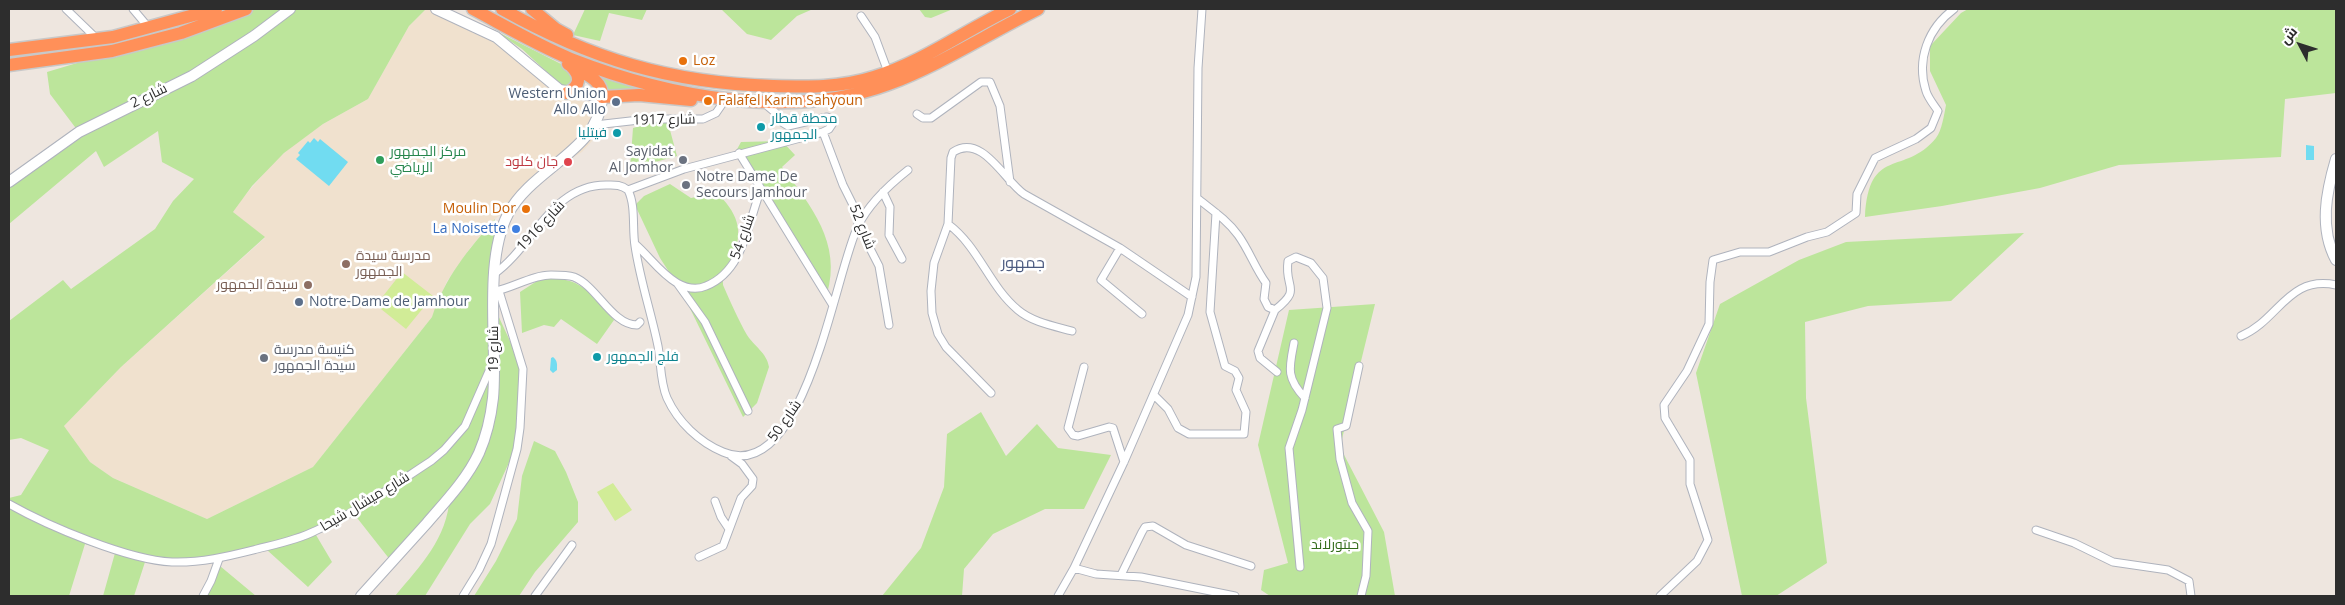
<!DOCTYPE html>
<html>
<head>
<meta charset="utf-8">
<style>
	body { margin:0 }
	#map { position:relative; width:2345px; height:605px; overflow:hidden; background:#eee6df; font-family:"Open Sans",Cairo,sans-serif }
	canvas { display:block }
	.frame { position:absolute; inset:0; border:10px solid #2d2d2d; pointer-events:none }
	.north { position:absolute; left:2275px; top:20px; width:50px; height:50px; -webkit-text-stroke:4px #fff; paint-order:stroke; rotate:310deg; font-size:14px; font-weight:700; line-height:20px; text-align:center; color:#2d2d2d }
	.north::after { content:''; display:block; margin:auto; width:18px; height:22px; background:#2d2d2d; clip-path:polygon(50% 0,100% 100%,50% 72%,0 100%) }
</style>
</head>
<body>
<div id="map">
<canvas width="2345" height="605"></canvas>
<div class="frame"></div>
<div class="north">ش</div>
</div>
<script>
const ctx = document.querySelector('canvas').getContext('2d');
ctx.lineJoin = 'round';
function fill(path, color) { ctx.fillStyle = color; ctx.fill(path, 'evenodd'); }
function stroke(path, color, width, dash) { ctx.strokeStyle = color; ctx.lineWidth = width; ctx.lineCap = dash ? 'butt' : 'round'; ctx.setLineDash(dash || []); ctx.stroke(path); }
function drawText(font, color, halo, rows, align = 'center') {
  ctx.font = font + ' "Open Sans",Cairo,sans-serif'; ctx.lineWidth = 5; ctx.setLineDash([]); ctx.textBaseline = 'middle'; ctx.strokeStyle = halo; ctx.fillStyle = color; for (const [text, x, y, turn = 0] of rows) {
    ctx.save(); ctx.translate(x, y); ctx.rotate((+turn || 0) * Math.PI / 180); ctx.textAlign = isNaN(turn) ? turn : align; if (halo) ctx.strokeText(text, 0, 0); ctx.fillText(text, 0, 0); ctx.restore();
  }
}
fill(new Path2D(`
	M 426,9 L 435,9 L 479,29 L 528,67 L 546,86 L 558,94 L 571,100 L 602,104 L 599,127 L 592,141 L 582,152 L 548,173 L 495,219 L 470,248 L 447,281 L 432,317 L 313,467 L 207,519 L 113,478 L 90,462 L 64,426 L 121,367 L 265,238 L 233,212 L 242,199 L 273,163 L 296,143 L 323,124 L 368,99 L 409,26 Z`), '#f0e1ce');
fill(new Path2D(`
	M 241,9 L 426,9 L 409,26 L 368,99 L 323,124 L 284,153 L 252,186 L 233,212 L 265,237 L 121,367 L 64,426 L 90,462 L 113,478 L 207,519 L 313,467 L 432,317 C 445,277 468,250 495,219 L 497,313 L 516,354 L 521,377 L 523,400 L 512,456 L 490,504 L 470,524 L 425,596 L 395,596 C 421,565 447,539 450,496 L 391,561 L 354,514 L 316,535 L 332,562 L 308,587 L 267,550 C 226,558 186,565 145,562 L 134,596 L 103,596 L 115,553 L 85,544 L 69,596 L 9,596 L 9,498 L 21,495 L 49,450 L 21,438 L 9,440 L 9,321 L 63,280 L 71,289 L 155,229 L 173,201 L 194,179 L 162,162 L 158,131 L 104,167 L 96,151 L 9,224 L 9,188 L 78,131 L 50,94 L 47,72 L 184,31 Z
	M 585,9 L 647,9 L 642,20 L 609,13 L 600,41 L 573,35 Z
	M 721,9 L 813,9 L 797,16 L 771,40 L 747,34 Z
	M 919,9 L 953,9 L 931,18 L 925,17 Z
	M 1968,9 L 2336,9 L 2336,93 L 2285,99 L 2281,157 L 2119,165 L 2040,188 L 1942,206 L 1865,217 C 1869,145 1904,177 1936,138 C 1942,130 1944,115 1946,105 L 1930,71 L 1930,46 L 1961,13 Z
	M 492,29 L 565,66 L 575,76 L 569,87 L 562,86 L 522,49 Z
	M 594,74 L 651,91 L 607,91 Z
	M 667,119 L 677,156 L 630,169 L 633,128 Z
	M 782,141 L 795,155 L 782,167 C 811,206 842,243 827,294 L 735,153 L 741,142 Z
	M 670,184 L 691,198 L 705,195 L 719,195 C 740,216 744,235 730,262 C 727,270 722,276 723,285 C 729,299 739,321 747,335 C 754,346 767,353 769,367 L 757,403 L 743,417 L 682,292 L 660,258 L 635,205 L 644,196 Z
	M 2024,233 L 1951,301 L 1868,306 L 1805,322 L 1806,398 L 1827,563 L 1776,596 L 1742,596 L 1696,373 L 1720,304 L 1799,260 L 1846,242 Z
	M 550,278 C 584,279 593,296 614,320 L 597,344 L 561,319 L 554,327 L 544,325 L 522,333 L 520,292 L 537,281 Z
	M 1375,304 L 1340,447 L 1384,532 L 1395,596 L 1270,596 L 1261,590 L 1264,570 L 1288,563 L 1258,445 L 1289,310 Z
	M 981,412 L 1006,456 L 1037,424 L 1058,448 L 1111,455 L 1084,509 L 1045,509 L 993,534 L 964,569 L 962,596 L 882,596 L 921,548 L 944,487 L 947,434 Z
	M 534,441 L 555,451 L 566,472 L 578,502 L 578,522 L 535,572 L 519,596 L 474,596 L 496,561 L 517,519 L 522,476 Z
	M 220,566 L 256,596 L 206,596 Z`), '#bce59b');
fill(new Path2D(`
	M 402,272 L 433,296 L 406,329 L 376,305 Z
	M 613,483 L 632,510 L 615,521 L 597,492 Z`), '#d1ec97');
fill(new Path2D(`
	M 314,138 L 318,142 L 320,139 L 348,162 L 329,186 L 296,159 L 300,155 L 298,153 L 308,141 L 310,143 Z
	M 2306,145 L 2314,146 L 2314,160 L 2306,160 Z
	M 553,357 C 558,361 557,365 557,370 L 553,373 L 550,370 L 551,358 Z`), '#71dcf1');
const street = new Path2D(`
	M 66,9 L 96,38
	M 133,9 L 149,28
	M 861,16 L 875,37 L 888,72
	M 917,114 L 923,118 L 931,118 L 981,82 L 990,82 L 1000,106 L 1010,182
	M 595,125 L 648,119 L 703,119 L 716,113 L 725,100
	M 823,132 L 843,185 L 856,211 L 858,225 L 879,266 L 889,325
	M 739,153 L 832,304
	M 628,190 L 684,169 L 823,132 L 829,129 L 833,123 L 832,119 L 827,117 L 788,126 L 783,123 L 777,114 L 764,103
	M 883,192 L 890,207 L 889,235 L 902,259
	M 1197,198 C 1212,210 1227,220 1238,235 C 1249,250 1255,268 1266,283 L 1264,299 L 1268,307 L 1275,310 C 1303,288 1284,289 1288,261 L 1296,257 L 1311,263 L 1323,278 L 1327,308 L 1302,410 L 1289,448 L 1300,567
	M 948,224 C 979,247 989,286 1018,310 C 1032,322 1054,326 1072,331
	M 635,244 C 649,256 660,273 677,283 C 686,288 697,290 706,286 C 744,271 748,222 761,189
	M 1120,248 L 1101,280 L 1142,314
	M 494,274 C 533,247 551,185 606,185 C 614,185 620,184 628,190 C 636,206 632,228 635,246 C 640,280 651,312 658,346 C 661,362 660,382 667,398 C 678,422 699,442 723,452 C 805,487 835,272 858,226 C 869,203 889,185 908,170
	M 677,283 L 705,322 L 748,411
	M 496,291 C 514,287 533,275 551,275 C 558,275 568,275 574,277 C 597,286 612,325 637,325 L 640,322
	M 1275,310 L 1258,351 L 1260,358 L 1277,372
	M 2241,336 C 2279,320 2288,275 2336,285
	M 1294,343 C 1289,368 1286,378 1305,398
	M 1359,366 L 1346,426 L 1337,429 L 1340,459 L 1352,503 L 1368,531 L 1366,576 L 1361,596
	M 1084,367 L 1068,428 L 1073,435 L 1078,436 L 1109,427 L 1113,428 L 1124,462
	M 991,393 L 946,347 L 938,334 L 932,313 L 931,291 L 934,263 L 948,224 L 951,158 L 953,152 C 982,133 1004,180 1024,194 L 1120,248 L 1192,297
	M 1154,395 L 1168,409 L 1178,428 L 1189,434 L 1244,434 L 1246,412 L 1236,390 L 1239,378 L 1235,371 L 1225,366 L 1210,312 L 1216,213
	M 715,501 L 721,517 L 729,529
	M 9,504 C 48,526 128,560 172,562 C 202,563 229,556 257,549 C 277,544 297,540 315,531 C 356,513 394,485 431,461 L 444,450 L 465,426 L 493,362
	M 2036,530 L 2074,543 L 2113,562 L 2168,570 L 2189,581 L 2191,596
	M 699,557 L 723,546 L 741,498 L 752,486 L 753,479 L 742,464 L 731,456
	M 1074,568 L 1096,574 L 1141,577 L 1235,596
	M 1121,575 L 1142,532 L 1145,527 L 1153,526 L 1186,545 L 1251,566
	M 203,596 L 211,581 L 219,559
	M 463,596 L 479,570 L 491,544 L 517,449 L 520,428 L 523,369 L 499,291
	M 535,596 L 572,545
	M 1058,596 L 1074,568 L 1124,462 L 1188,315 L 1196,277 L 1198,68 L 1202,9
	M 1660,596 L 1697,561 L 1708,540 L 1690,484 L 1690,460 L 1665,418 L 1664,405 L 1687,371 L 1709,324 L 1710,282 L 1713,260 L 1740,252 L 1769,252 L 1807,237 L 1827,232 L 1856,213 L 1857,194 L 1875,158 L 1916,139 L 1931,128 L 1938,111 C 1934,105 1928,98 1926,91 C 1916,60 1928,28 1954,9`);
const secondary = new Path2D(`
	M 2336,159 C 2326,193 2319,228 2336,260
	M 9,182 L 79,132 L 192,76 L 254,36 L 290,9
	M 361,596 C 383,572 405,547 427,523 C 445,502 467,479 479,453 C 486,437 491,416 493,398 C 498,344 483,262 508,214 C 532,168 600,150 602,97 L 560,90 L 496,37 L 436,9`);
const highway = new Path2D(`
	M 473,9 C 505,26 537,45 571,59 C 666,96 790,121 889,84 C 940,65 989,33 1038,9
	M 502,9 C 591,59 670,83 773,86 C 807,87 840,88 874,77 C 923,62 964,31 1010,9
	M 532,9 L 556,29 L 567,35
	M 9,50 L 113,37 L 216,9
	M 568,64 C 582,73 603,78 602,97 L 639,95 L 691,100
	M 9,65 L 112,51 L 181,33 L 246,9
	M 567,93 C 581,86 581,76 571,66`);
stroke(street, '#afb3bd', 9);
stroke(secondary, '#afb3bd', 12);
stroke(highway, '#c8c8c8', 15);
stroke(street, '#fff', 7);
stroke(secondary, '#fff', 10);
stroke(highway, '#ff9059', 12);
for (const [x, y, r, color] of [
	[683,61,5,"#e8710a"],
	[708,101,5,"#e8710a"],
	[616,102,5,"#5c6f8a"],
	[761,127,5,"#0f9aa8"],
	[617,133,5,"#0f9aa8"],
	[380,160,5,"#2e9e5b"],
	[683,160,5,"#6b7280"],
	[568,162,5,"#e0444e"],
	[686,185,5,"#6b7280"],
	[526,209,5,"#e8710a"],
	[516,229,5,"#3f7fe0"],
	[346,264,5,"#8d6e63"],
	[308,285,5,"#8d6e63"],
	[299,302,5,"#5c6f8a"],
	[597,357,5,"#0f9aa8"],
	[264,358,5,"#6b7280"]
]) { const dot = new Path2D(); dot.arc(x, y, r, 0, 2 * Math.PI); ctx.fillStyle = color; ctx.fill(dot); stroke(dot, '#fff', 2); }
drawText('14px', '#c56008', '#fff', [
	["Loz",693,61],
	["Falafel Karim Sahyoun",718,101],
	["Moulin Dor",516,209,"right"]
], 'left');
drawText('14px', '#4e5e75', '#fff', [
	["Western Union",606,94],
	["Allo Allo",606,110],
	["Notre-Dame de Jamhour",309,302,"left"]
], 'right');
drawText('14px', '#2d2d2d', '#fff', [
	["شارع 2",149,96,-26],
	["شارع 1917",664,120,-1],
	["شارع 1916",541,226,-47],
	["شارع 52",862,227,68],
	["شارع 54",743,237,-70],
	["شارع 19",494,349,-90],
	["شارع 50",785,421,-55],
	["شارع ميشال شيحا",365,502,-31]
]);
drawText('14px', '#0d838f', '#fff', [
	["محطة قطار",771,119],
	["الجمهور",771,135],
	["فيتليا",607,133,"right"],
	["فلج الجمهور",607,357]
], 'left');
drawText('14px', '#27864d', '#fff', [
	["مركز الجمهور",390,152],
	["الرياضي",390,168]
], 'left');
drawText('14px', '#5b616d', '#fff', [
	["Sayidat",673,152,"right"],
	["Al Jomhor",673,168,"right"],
	["Notre Dame De",696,177],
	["Secours Jamhour",696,193],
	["كنيسة مدرسة",274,350],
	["سيدة الجمهور",274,366]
], 'left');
drawText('14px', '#be3a42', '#fff', [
	["جان كلود",558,162]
], 'right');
drawText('14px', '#366cbe', '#fff', [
	["La Noisette",506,229]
], 'right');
drawText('14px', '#785e54', '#fff', [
	["مدرسة سيدة",356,256],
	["الجمهور",356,272],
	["سيدة الجمهور",298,285,"right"]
], 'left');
drawText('14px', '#336c1a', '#fff', [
	["حبتورلاند",1335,545]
]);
drawText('16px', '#4b5a7f', '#fff', [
	["جمهور",1023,263]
]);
</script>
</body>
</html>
